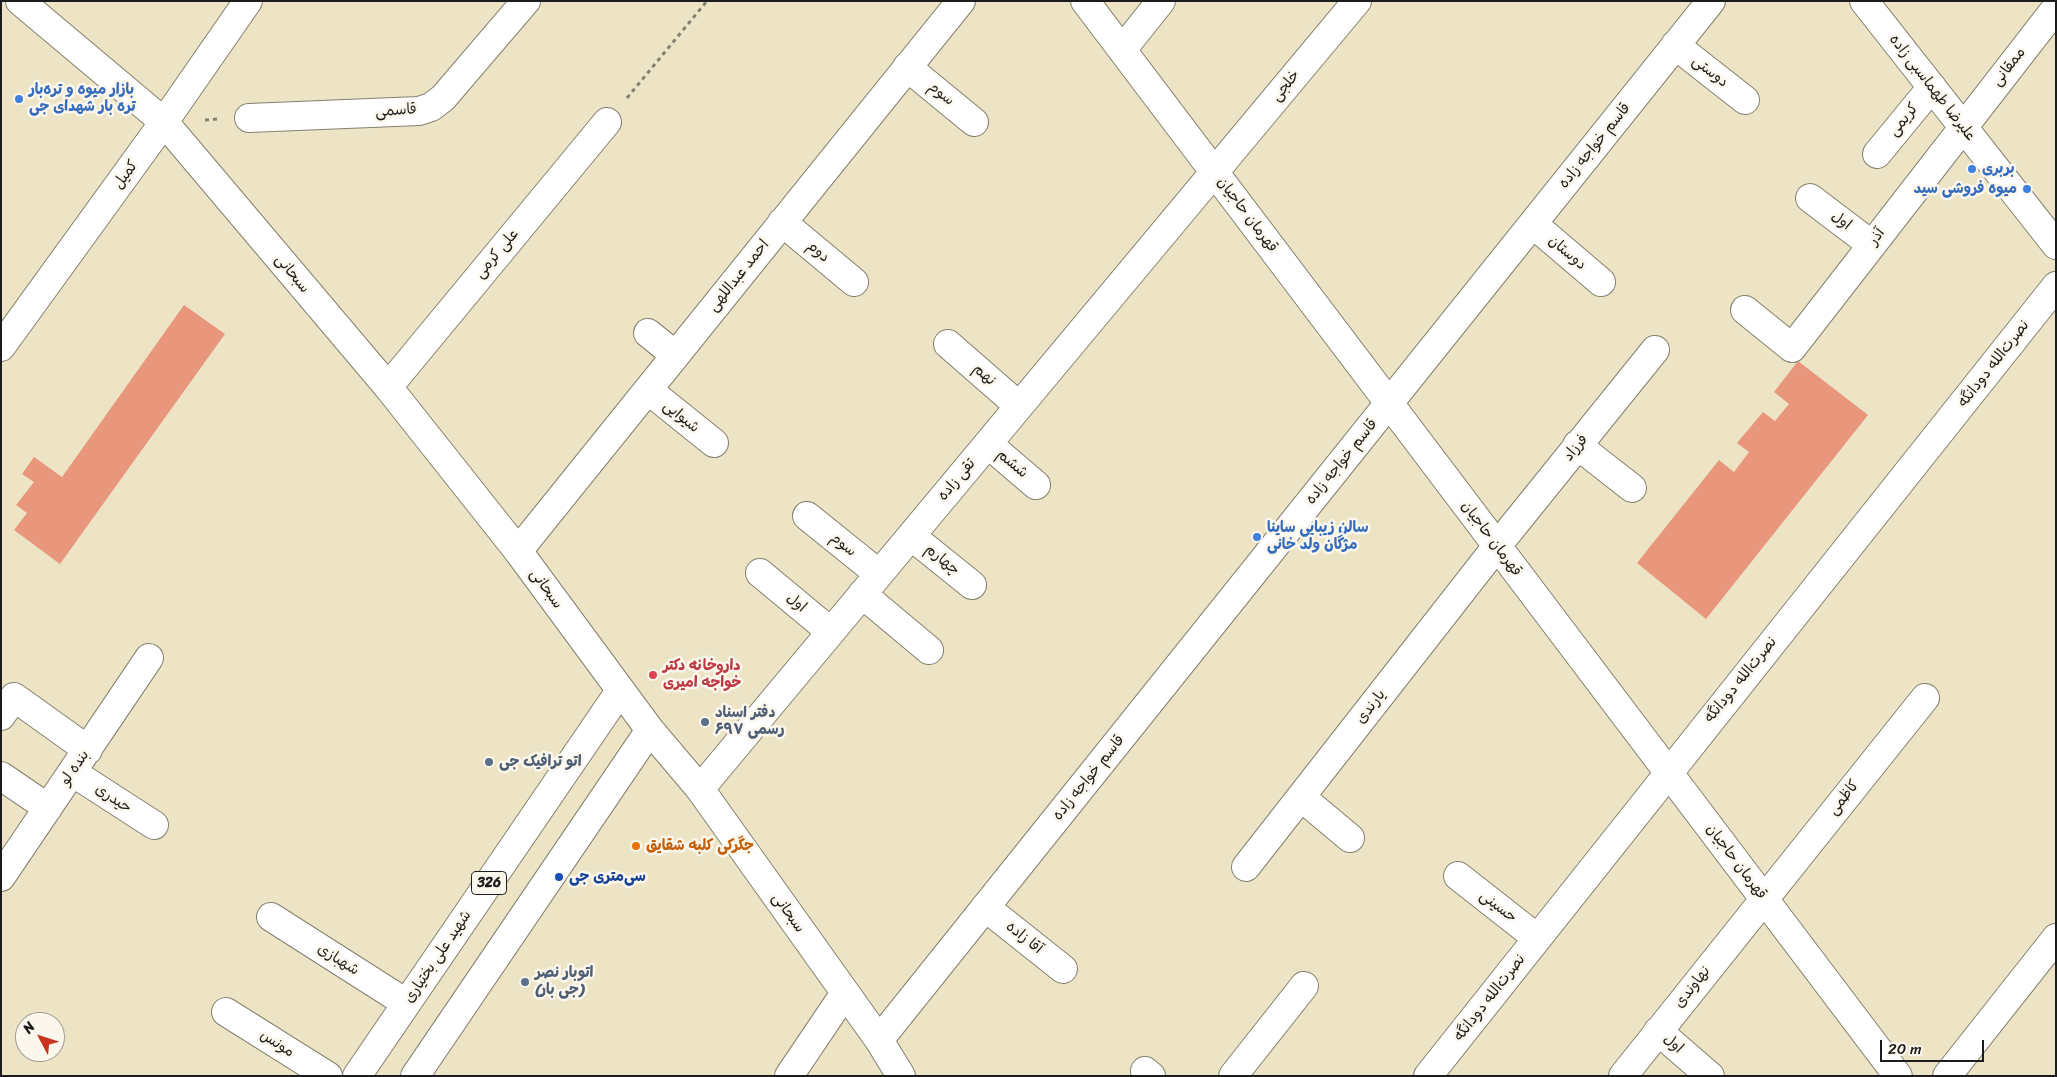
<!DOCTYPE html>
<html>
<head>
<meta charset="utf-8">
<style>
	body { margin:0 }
	#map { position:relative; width:2057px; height:1077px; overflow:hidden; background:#ede4c5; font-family:Sriracha,sans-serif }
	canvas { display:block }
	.frame { position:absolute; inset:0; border:2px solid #1c1c1c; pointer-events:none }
	.north { position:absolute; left:15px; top:1012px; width:50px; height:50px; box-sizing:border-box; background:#fbf7ec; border:1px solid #a29f99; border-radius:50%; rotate:310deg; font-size:14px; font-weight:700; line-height:20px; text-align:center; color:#1c1c1c }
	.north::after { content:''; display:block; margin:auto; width:18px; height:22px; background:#c8321e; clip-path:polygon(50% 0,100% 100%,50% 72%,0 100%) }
	.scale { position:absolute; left:1880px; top:1040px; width:104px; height:22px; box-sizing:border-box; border:2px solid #1c1c1c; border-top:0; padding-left:6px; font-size:15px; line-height:18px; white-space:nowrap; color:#1c1c1c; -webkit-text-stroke:4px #fbf7ec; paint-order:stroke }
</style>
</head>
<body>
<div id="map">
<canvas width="2057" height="1077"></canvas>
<div class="frame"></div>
<div class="north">N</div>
<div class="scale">20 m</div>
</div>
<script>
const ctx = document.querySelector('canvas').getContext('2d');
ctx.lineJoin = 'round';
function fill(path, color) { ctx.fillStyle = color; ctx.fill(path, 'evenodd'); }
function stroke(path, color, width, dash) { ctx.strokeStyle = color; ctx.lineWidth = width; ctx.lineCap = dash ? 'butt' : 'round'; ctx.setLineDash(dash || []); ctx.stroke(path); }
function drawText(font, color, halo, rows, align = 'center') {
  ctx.font = font + ' Sriracha,"Playpen Sans Arabic",sans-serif'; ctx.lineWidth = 5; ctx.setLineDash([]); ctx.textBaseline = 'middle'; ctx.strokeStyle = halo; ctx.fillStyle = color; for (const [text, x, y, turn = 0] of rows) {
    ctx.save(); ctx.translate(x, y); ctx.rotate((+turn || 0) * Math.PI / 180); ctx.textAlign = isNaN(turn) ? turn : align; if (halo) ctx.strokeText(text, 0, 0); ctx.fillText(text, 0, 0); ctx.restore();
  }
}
fill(new Path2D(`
	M 184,305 L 225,334 L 60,564 L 14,530 L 27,513 L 16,505 L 34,482 L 22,474 L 34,457 L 62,477 Z
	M 1798,361 L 1868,415 L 1706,619 L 1637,563 L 1719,460 L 1734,472 L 1749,452 L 1737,443 L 1763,412 L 1775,421 L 1789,404 L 1774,392 Z`), '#e8967c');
const minor = new Path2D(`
	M 20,1 L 164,122
	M 1085,1 L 1898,1076
	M 1864,1 L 2056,245
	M 1675,45 L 1745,100
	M 1122,50 L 1161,1
	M 907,67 L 974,122
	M 249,118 L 419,111 L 431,107 L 443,98 L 526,1
	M 1877,154 L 1932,87
	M 1810,198 L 1872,245
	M 782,222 L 854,282
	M 1533,224 L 1601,282
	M 1745,310 L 1792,348 L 2056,8
	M 648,333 L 675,355
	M 948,344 L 1019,406
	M 388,387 L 607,122
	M 648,390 L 714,443
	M 988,444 L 1036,485
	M 1577,445 L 1632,488
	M 807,516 L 879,574
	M 911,536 L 972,585
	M 518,551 L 961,1
	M 760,573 L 831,632
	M 862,594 L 929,650
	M 1,716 L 14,697 L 88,750
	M 72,772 L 154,825
	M 1,776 L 48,808
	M 700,789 L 1357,1
	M 1301,797 L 1350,838
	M 1246,867 L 1497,546 L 1655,350
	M 1458,876 L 1537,938
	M 1,877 L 149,658
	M 985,907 L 1063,969
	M 271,917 L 406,1003
	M 226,1012 L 328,1076
	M 1658,1031 L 1710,1076
	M 879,1040 L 1711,1
	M 1145,1071 L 1151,1076
	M 789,1076 L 845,993
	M 1233,1076 L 1304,986
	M 1428,1076 L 2056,286
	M 1623,1076 L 1925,698`);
const major = new Path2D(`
	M 164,122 L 388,387 L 518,551 L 650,730 L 700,789 L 879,1040 L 901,1076
	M 1,347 L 164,122 L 248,1
	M 357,1076 L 620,691
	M 415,1076 L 650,730
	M 1947,1076 L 2056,938`);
stroke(minor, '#848070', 30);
stroke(major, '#848070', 30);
stroke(new Path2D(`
	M 627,98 L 707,1
	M 205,120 L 218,119`), '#848070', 3, [4, 4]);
stroke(minor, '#fff', 28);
stroke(major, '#fff', 28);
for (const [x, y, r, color] of [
	[19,99,5,"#3f7fe0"],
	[1972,169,5,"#3f7fe0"],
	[2027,189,5,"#3f7fe0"],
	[1257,537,5,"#3f7fe0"],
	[653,675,5,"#e0444e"],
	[705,722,5,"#5c6f8a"],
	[489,762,5,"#5c6f8a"],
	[636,846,5,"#e8710a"],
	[559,877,5,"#1a4fb4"],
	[525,982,5,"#5c6f8a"]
]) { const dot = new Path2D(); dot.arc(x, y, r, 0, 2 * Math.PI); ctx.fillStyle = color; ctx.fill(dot); stroke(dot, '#fbf7ec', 2); }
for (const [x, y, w] of [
	[489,883,35]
]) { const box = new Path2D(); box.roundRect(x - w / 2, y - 11.5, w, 23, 4); ctx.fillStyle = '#fbf7ec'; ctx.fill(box); stroke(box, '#1c1c1c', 1); }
drawText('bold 14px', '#1c1c1c', null, [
	["326",489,883]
]);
drawText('15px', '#1c1c1c', '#fbf7ec', [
	["ممقانی",2009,67,-52],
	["دوستی",1710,72,38],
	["خلجی",1286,86,-50],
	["علیرضا طهماسبی زاده",1932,88,52],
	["سوم",941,94,39],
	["قاسمی",396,111,-4],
	["کریمی",1904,120,-51],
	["قاسم خواجه زاده",1595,146,-51],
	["کمیل",126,175,-54],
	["قهرمان حاجیان",1247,215,53],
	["اول",1841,221,37],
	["آذر",1877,237,-53],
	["دوم",818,252,40],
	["دوستان",1567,253,40],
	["علی کرمی",497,254,-50],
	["سبحانی",292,274,50],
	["احمد عبداللهی",739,276,-51],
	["نصرت‌الله دودانگه",1994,364,-52],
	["نهم",984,375,41],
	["شیوایی",681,417,39],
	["فرزاد",1576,448,-51],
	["قاسم خواجه زاده",1342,462,-51],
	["ششم",1012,464,40],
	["تقی زاده",957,480,-50],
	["قهرمان حاجیان",1491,539,53],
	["سوم",843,545,39],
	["چهارم",942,560,39],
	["سبحانی",546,589,54],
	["اول",796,603,40],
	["نصرت‌الله دودانگه",1741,680,-51],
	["یارندی",1371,707,-52],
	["بنده لو",75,768,-55],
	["قاسم خواجه زاده",1089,778,-51],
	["کاظمی",1844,798,-51],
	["حیدری",113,799,33],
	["قهرمان حاجیان",1736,862,53],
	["حسینی",1498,907,38],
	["سبحانی",788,913,54],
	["آقا زاده",1024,938,39],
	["شهید علی بختیاری",438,957,-56],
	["شهبازی",338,960,32],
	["نهاوندی",1693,987,-52],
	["نصرت‌الله دودانگه",1490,998,-52],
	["مونس",277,1044,32],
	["اول",1673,1044,41]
]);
drawText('bold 15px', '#366cbe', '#fbf7ec', [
	["بازار میوه و تره‌بار",29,90],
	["تره بار شهدای جی",29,107],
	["بربری",1982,169],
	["میوه فروشی سید",2017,189,"right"],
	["سالن زیبایی ساینا",1267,528],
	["مژگان ولد خانی",1267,545]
], 'left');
drawText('bold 15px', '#be3a42', '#fbf7ec', [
	["داروخانه دکتر",663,666],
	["خواجه امیری",663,683]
], 'left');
drawText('bold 15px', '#4e5e75', '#fbf7ec', [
	["دفتر اسناد",715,713],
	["رسمی ۶۹۷",715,730],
	["اتو ترافیک جی",499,762],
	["اتوبار نصر",535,973],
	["(جی بار)",535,990]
], 'left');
drawText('bold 15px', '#c56008', '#fbf7ec', [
	["جگرکی کلبه شقایق",646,846]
], 'left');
drawText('bold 15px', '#164399', '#fbf7ec', [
	["سی‌متری جی",569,877]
], 'left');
</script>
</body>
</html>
